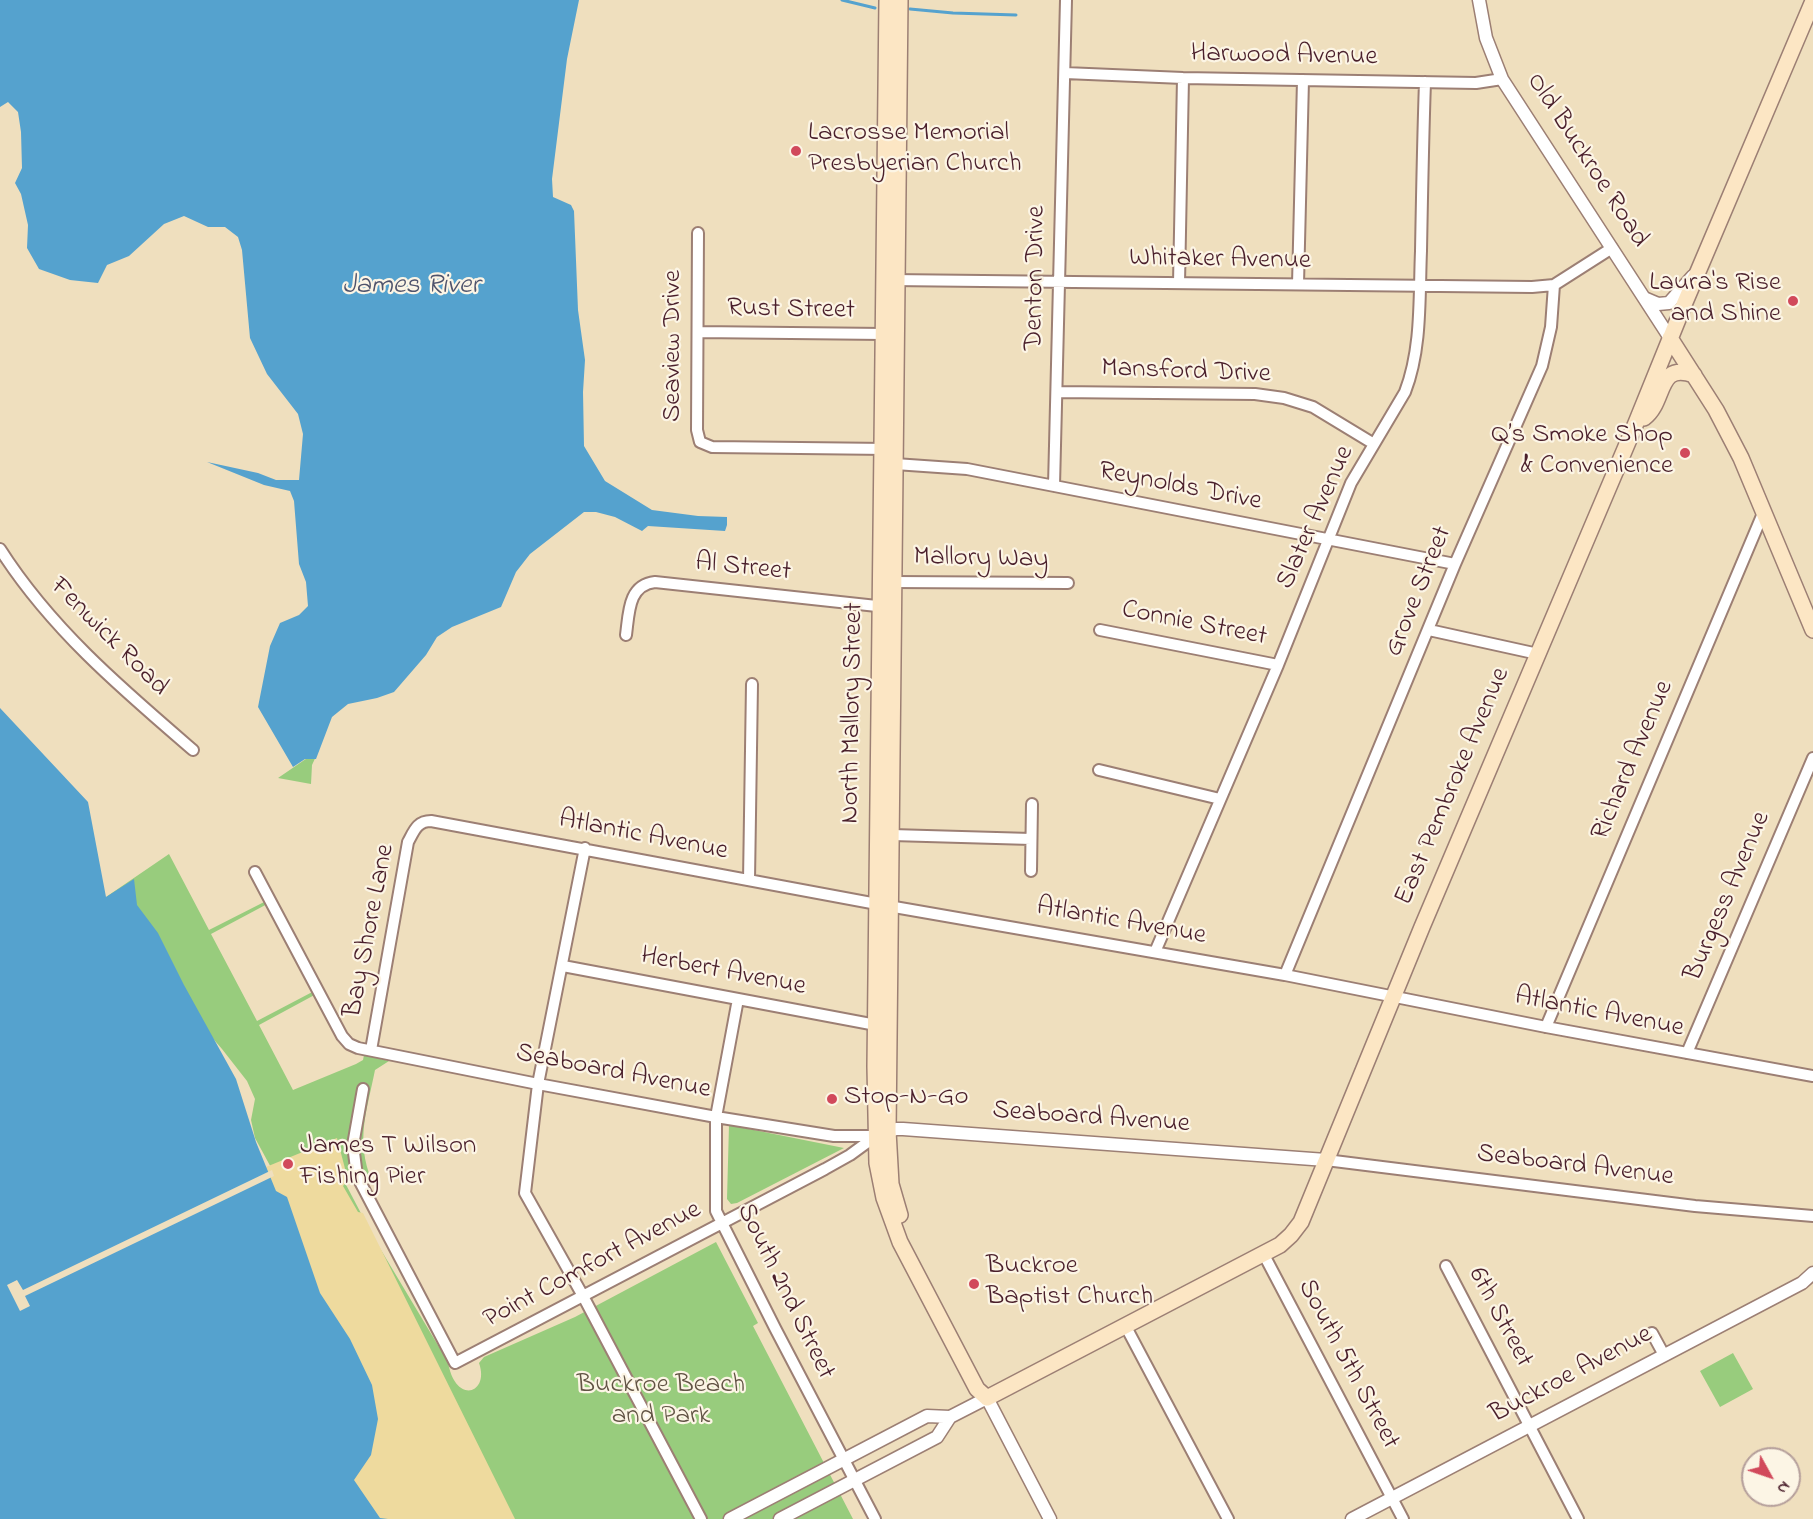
<!DOCTYPE html>
<html>
<head>
<meta charset="utf-8">
<style>
	body { margin:0 }
	#map { position:relative; width:1813px; height:1519px; overflow:hidden; background:#efdfbe; font-family:"Indie Flower",sans-serif }
	canvas { display:block }
	.north { position:absolute; left:1741px; top:1447px; width:60px; height:60px; box-sizing:border-box; background:#fcf5e5; border:2px solid #b59f9b; border-radius:50%; rotate:130deg; font-size:16px; font-weight:700; line-height:24px; text-align:center; color:#4a1f2b }
	.north::after { content:''; display:block; margin:auto; width:21px; height:27px; background:#d1495b; clip-path:polygon(50% 0,100% 100%,50% 72%,0 100%) }
</style>
</head>
<body>
<div id="map">
<canvas width="1813" height="1519"></canvas>
<div class="north">N</div>
</div>
<script>
const ctx = document.querySelector('canvas').getContext('2d');
ctx.lineJoin = 'round';
function fill(path, color) { ctx.fillStyle = color; ctx.fill(path, 'evenodd'); }
function stroke(path, color, width, dash) { ctx.strokeStyle = color; ctx.lineWidth = width; ctx.lineCap = dash ? 'butt' : 'round'; ctx.setLineDash(dash || []); ctx.stroke(path); }
function drawText(font, color, halo, rows, align = 'center') {
  ctx.font = font + ' "Indie Flower",sans-serif'; ctx.lineWidth = 4.5; ctx.setLineDash([]); ctx.textBaseline = 'middle'; ctx.strokeStyle = halo; ctx.fillStyle = color; for (const [text, x, y, turn = 0] of rows) {
    ctx.save(); ctx.translate(x, y); ctx.rotate((+turn || 0) * Math.PI / 180); ctx.textAlign = isNaN(turn) ? turn : align; if (halo) ctx.strokeText(text, 0, 0); ctx.fillText(text, 0, 0); ctx.restore();
  }
}
fill(new Path2D(`
	M 319,750 L 312,765 L 311,784 L 278,778 Z
	M 169,854 L 209,930 L 270,899 L 271,902 L 211,934 L 257,1021 L 318,989 L 320,992 L 259,1025 L 293,1090 L 356,1064 L 363,1060 L 364,1055 L 389,1061 L 375,1070 C 367,1111 355,1140 372,1181 L 343,1179 L 375,1240 L 448,1362 C 455,1405 490,1394 479,1363 L 484,1357 L 575,1317 L 716,1242 L 758,1323 L 753,1326 L 853,1519 L 433,1519 L 274,1173 L 255,1138 L 251,1120 L 255,1099 L 247,1081 L 222,1049 L 196,1019 L 106,897 Z
	M 729,1125 L 844,1148 L 737,1203 L 731,1204 L 727,1199 Z
	M 1733,1353 L 1753,1389 L 1720,1407 L 1700,1371 Z`), '#98cc7d');
fill(new Path2D(`
	M 337,1138 L 348,1180 L 343,1186 L 358,1212 L 363,1213 L 515,1519 L 325,1519 L 234,1180 Z`), '#eeda9e');
fill(new Path2D(`
	M 0,0 L 579,0 L 567,59 L 552,179 L 553,197 L 571,205 L 574,211 L 578,310 L 585,360 L 583,392 L 584,446 L 605,481 L 652,510 L 698,516 L 727,517 L 727,525 L 725,531 L 648,526 L 642,531 L 615,517 L 596,512 L 584,512 L 530,554 L 516,572 L 501,607 L 452,627 L 437,637 L 426,655 L 394,692 L 377,698 L 348,704 L 332,717 L 316,759 L 305,759 L 293,767 L 258,707 L 270,646 L 280,623 L 299,615 L 308,606 L 306,582 L 299,564 L 294,501 L 290,491 L 264,485 L 207,462 L 258,473 L 276,480 L 299,480 L 303,434 L 298,414 L 267,374 L 250,338 L 242,250 L 238,237 L 225,227 L 208,227 L 184,216 L 164,224 L 129,256 L 107,265 L 98,283 L 70,280 L 39,269 L 27,248 L 28,225 L 21,194 L 15,183 L 22,168 L 21,132 L 18,112 L 8,102 L 0,107 Z
	M 0,708 L 88,802 L 106,897 L 134,879 L 137,905 L 158,933 L 184,985 L 236,1079 L 256,1142 L 276,1191 L 287,1197 L 320,1293 L 350,1339 L 372,1385 L 378,1419 L 371,1455 L 354,1480 L 380,1518 L 388,1519 L 0,1519 Z`), '#55a2ce');
fill(new Path2D(`
	M 272,1170 L 274,1176 L 25,1296 L 30,1306 L 20,1311 L 7,1285 L 17,1280 L 23,1290 Z`), '#efdfbe');
stroke(new Path2D(`
	M 842,0 L 875,8
	M 910,9 L 953,13 L 1016,15`), '#55a2ce', 3);
const minor = new Path2D(`
	M 1065,73 L 1183,78 L 1476,83 L 1502,79
	M 698,233 L 697,430 L 700,442 L 712,447 L 888,449
	M 891,280 L 1532,287 L 1554,285
	M 1179,283 L 1183,78
	M 1298,284 L 1303,80
	M 698,332 L 884,334
	M 1057,392 L 1255,394 L 1284,398 L 1313,407 L 1374,444
	M 895,464 L 967,469 L 1455,564
	M 1054,486 L 1066,0
	M 0,549 C 51,629 122,689 193,750
	M 893,582 L 1068,583
	M 1100,630 L 1278,665
	M 1429,630 L 1538,654
	M 626,635 C 629,613 628,585 655,582 L 886,607
	M 1099,770 L 1220,799
	M 892,835 L 1031,839
	M 585,848 L 538,1084 L 525,1193 L 583,1296 L 701,1519
	M 1031,871 L 1032,804
	M 255,872 L 342,1036 L 349,1044 L 358,1048 L 538,1084 L 716,1117 L 834,1136 L 876,1136
	M 749,880 L 752,684
	M 1155,952 L 1278,665 L 1351,483 L 1405,392 C 1422,348 1419,298 1421,251 C 1422,195 1423,138 1425,82
	M 563,966 L 876,1025
	M 1285,975 L 1455,564 L 1542,366 L 1551,327 L 1554,285 L 1612,248
	M 738,999 L 716,1117 L 716,1211 L 775,1328 L 875,1519
	M 1546,1027 L 1764,511
	M 371,1050 L 408,842 C 414,831 417,821 431,821 L 877,904 L 1285,975 L 1546,1027 L 1813,1076
	M 1687,1053 L 1813,758
	M 363,1089 L 353,1145 L 357,1176 L 455,1363 L 825,1169 L 850,1155 L 876,1136
	M 1326,1160 L 1695,1206 L 1813,1216
	M 1263,1253 L 1403,1519
	M 1446,1266 L 1578,1519
	M 1125,1325 L 1228,1519
	M 1652,1333 L 1664,1355`);
const tertiary = new Path2D(`
	M 1479,0 L 1486,38 L 1502,79 L 1670,338
	M 1644,298 L 1658,304 L 1669,303 L 1693,276
	M 880,1135 L 896,1129 L 903,1129 L 1326,1160
	M 730,1519 L 927,1416 L 950,1417
	M 780,1519 L 937,1437 L 950,1417 L 987,1398 L 1050,1519
	M 1352,1519 L 1802,1283 L 1813,1273`);
const secondary = new Path2D(`
	M 887,0 L 875,1066 L 877,1163 L 884,1198 L 900,1242 L 977,1389 L 987,1398
	M 900,0 L 888,1131 L 891,1184 L 900,1215
	M 1670,338 L 1716,410 L 1741,458 L 1813,630
	M 1644,418 C 1666,402 1656,361 1694,375
	M 987,1398 L 1280,1245 L 1291,1235 L 1301,1222 L 1422,927 L 1636,423 L 1683,307 L 1813,1`);
stroke(minor, '#9c7f74', 14);
stroke(tertiary, '#9c7f74', 15);
stroke(secondary, '#9c7f74', 18);
stroke(minor, '#fff', 10);
stroke(tertiary, '#fff', 12);
stroke(secondary, '#fce6c4', 15);
for (const [x, y, r, color] of [
	[796,151,6,"#d1495b"],
	[1793,301,6,"#d1495b"],
	[1685,453,6,"#d1495b"],
	[832,1099,6,"#d1495b"],
	[288,1164,6,"#d1495b"],
	[974,1284,6,"#d1495b"]
]) { const dot = new Path2D(); dot.arc(x, y, r, 0, 2 * Math.PI); ctx.fillStyle = color; ctx.fill(dot); stroke(dot, '#fcf5e5', 2); }
drawText('27px', '#4a1f2b', '#fcf5e5', [
	["Harwood Avenue",1284,57,1],
	["Old Buckroe Road",1586,161,57],
	["Whitaker Avenue",1220,261,1],
	["Denton Drive",1037,278,-89],
	["Rust Street",791,311,1],
	["Seaview Drive",675,346,-90],
	["Mansford Drive",1186,373,2],
	["Reynolds Drive",1180,488,11],
	["Slater Avenue",1317,518,-66],
	["Mallory Way",981,560,1],
	["Al Street",743,569,6],
	["Grove Street",1420,592,-68],
	["Connie Street",1194,625,11],
	["Fenwick Road",108,638,45],
	["North Mallory Street",854,713,-89],
	["Richard Avenue",1634,761,-67],
	["East Pembroke Avenue",1454,787,-67],
	["Atlantic Avenue",643,837,11],
	["Burgess Avenue",1729,897,-67],
	["Atlantic Avenue",1121,923,10],
	["Bay Shore Lane",371,931,-79],
	["Herbert Avenue",723,973,11],
	["Atlantic Avenue",1599,1014,11],
	["Seaboard Avenue",613,1073,11],
	["Seaboard Avenue",1091,1119,4],
	["Seaboard Avenue",1575,1167,7],
	["Point Comfort Avenue",593,1266,-28],
	["South 2nd Street",784,1292,64],
	["6th Street",1499,1318,62],
	["South 5th Street",1347,1365,62],
	["Buckroe Avenue",1572,1376,-28]
]);
drawText('27px', '#4a1f2b', '#fcf5e5', [
	["Lacrosse Memorial",808,135],
	["Presbyerian Church",808,166],
	["Laura's Rise",1781,285,"right"],
	["and Shine",1781,316,"right"],
	["Q’s Smoke Shop",1673,437,"right"],
	["& Convenience",1673,468,"right"],
	["Stop-N-Go",844,1099],
	["James T Wilson",300,1148],
	["Fishing Pier",300,1179],
	["Buckroe",986,1268],
	["Baptist Church",986,1299]
], 'left');
drawText('27px', '#615344', '#fcf5e5', [
	["Buckroe Beach",661,1387],
	["and Park",661,1418]
]);
drawText('italic 28px', '#4e536c', '#fcf5e5', [
	["James River",411,287]
]);
</script>
</body>
</html>
